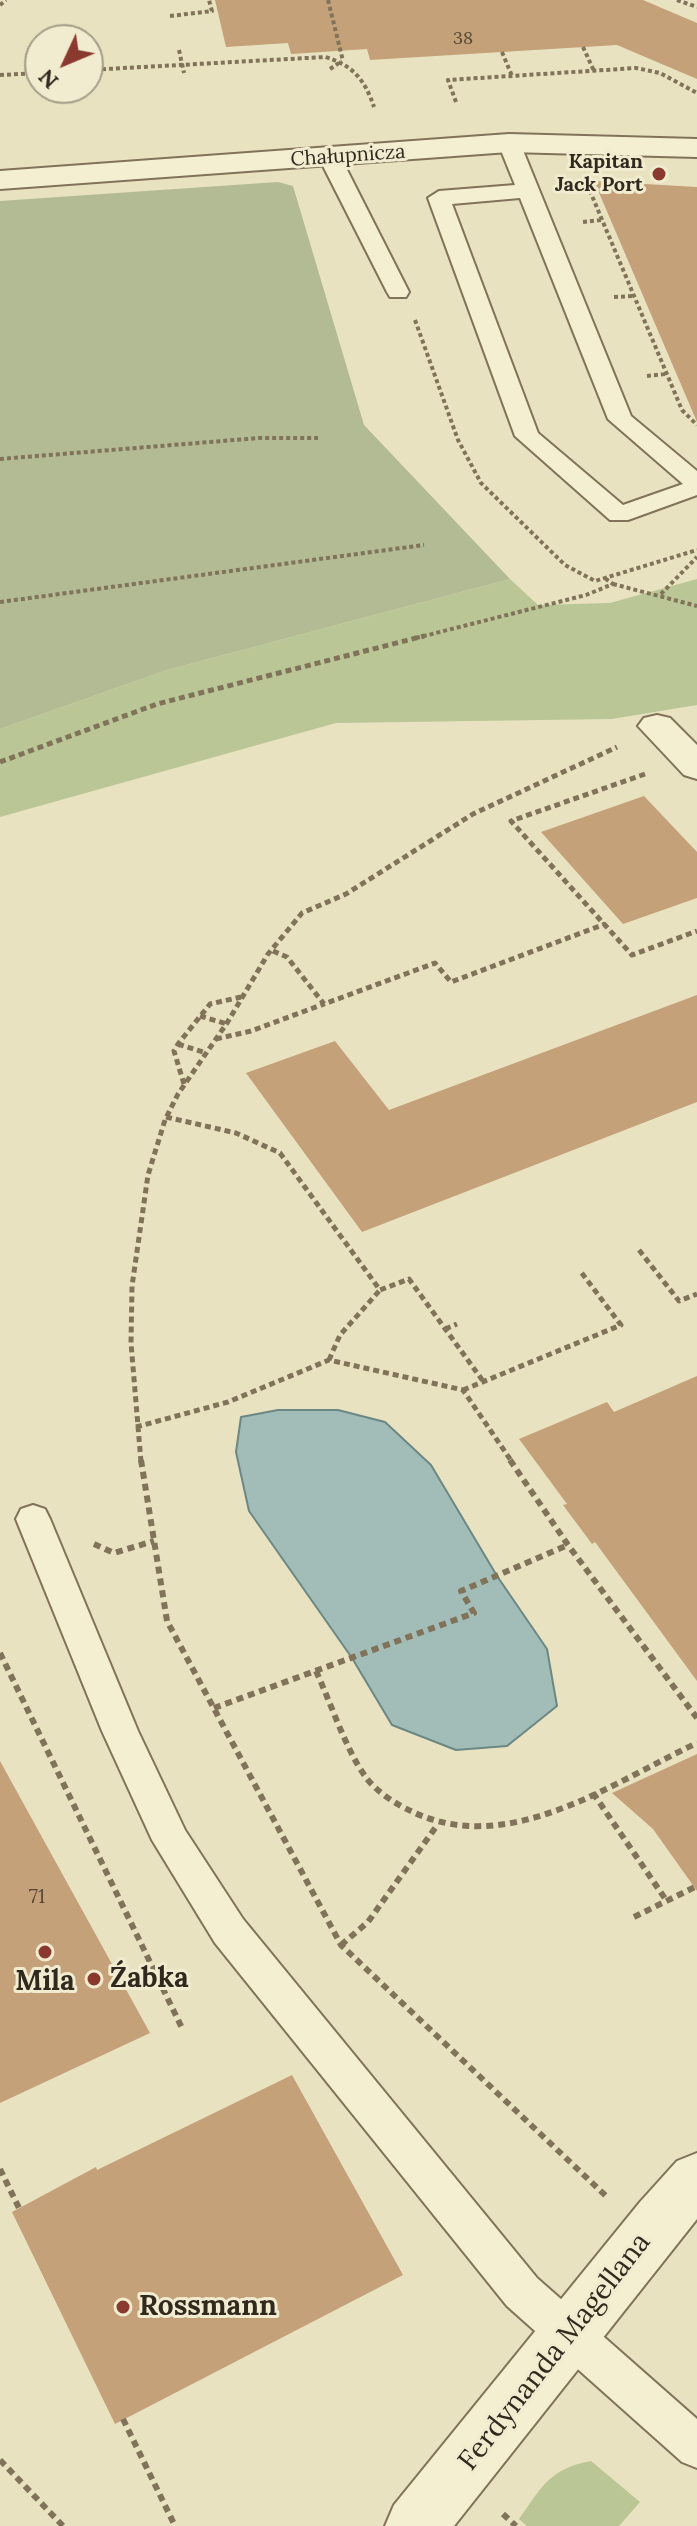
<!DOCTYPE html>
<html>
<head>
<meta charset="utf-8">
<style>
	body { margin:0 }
	#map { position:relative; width:697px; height:2526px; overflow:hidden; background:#e9e2c0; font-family:Lora,serif }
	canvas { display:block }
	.north { position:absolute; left:24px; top:24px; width:80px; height:80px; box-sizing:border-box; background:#f1ebcf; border:2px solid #a49d88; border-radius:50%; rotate:226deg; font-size:22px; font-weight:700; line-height:32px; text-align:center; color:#31291d }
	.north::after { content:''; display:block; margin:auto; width:28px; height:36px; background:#8a392f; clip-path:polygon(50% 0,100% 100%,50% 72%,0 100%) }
</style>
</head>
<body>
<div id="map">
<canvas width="697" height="2526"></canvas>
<div class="north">N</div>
</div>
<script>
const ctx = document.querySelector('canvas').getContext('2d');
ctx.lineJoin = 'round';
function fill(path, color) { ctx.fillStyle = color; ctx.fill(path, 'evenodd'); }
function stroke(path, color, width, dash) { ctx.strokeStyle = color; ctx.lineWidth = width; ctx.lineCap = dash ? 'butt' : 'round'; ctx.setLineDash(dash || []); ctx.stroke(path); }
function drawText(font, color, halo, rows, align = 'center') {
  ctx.font = font + ' Lora,serif'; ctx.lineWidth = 6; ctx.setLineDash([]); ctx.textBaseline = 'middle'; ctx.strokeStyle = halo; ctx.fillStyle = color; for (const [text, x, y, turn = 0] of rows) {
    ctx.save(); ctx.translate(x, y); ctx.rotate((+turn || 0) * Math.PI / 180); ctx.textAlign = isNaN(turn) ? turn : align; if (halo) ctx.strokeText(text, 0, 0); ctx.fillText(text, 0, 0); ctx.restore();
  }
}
fill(new Path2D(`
	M 510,579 L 538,605 L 610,603 L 697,579 L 697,705 L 612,719 L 336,723 L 0,817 L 0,729 L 167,670 Z
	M 591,2461 L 640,2502 L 619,2526 L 527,2526 L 519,2519 C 541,2488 550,2468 591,2461 Z`), '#bac695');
fill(new Path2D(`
	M 278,182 L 293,186 L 364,425 L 510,579 L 167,670 L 0,729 L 0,201 Z`), '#b2bb94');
const water = new Path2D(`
	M 278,1410 L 338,1410 L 385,1422 L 431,1465 L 497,1576 L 547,1649 L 557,1706 L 507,1746 L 456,1750 L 392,1725 L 352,1658 L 249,1511 L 236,1452 L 241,1417 Z`);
fill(water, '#a2bcb7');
stroke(water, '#6b8884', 2);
fill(new Path2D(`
	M 215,0 L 643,0 L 697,23 L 697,79 L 617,45 L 370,60 L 367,49 L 291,54 L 288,43 L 226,47 Z
	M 594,181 L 697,187 L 697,422 Z
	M 644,796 L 697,852 L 697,898 L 623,924 L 541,832 Z
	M 697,995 L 697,1102 L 362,1232 L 246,1073 L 335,1041 L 389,1110 Z
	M 697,1376 L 697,1681 L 595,1542 L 592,1544 L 563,1505 L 567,1504 L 519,1439 L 607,1402 L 614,1412 Z
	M 697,1754 L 697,1891 L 653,1829 L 612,1793 Z
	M 0,1761 L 150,2033 L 0,2103 Z
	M 292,2075 L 403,2275 L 115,2424 L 12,2212 L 96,2167 L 97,2170 Z`), '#c4a179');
const lane = new Path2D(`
	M 509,137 L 520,143 L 631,416 L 697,471 L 697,495 L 628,520 L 610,520 L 515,436 L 428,198 L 439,191 L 515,185 L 498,143 ZM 520,198 L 608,419 L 683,484 L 623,505 L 538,433 L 452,204 Z
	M 330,151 L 341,158 L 409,292 L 406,297 L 390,297 L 387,292 L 319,158 Z
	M 33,1505 L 45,1509 L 50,1519 L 138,1731 L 185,1830 L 243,1919 L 537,2278 L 697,2419 L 697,2468 L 682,2462 L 507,2306 L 215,1943 L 152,1840 L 102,1731 L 16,1519 L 21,1509 Z`);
const street = new Path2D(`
	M 509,134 L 697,139 L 697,157 L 509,152 L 0,189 L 0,171 Z
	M 657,715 L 670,718 L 697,745 L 697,779 L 684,775 L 638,726 L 644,718 Z
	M 697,2153 L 697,2219 L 454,2526 L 385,2526 L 394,2505 L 640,2202 L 677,2161 Z`);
stroke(lane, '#80735a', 4);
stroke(street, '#80735a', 4);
stroke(new Path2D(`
	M 328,0 L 343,61
	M 677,0 L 697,7
	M 0,5 L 6,0
	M 170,16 L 212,11 L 209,0
	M 583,47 L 594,71
	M 179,50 L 184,73
	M 502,52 L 512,76
	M 330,69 L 342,61
	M 88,70 L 325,57 C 353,65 365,80 374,107
	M 0,75 L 40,73
	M 456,102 L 448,80 L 636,68 L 660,73 L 697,93
	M 587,184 L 682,410 L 697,425
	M 583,222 L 602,220
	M 614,297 L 633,296
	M 415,320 L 458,440 L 481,483 L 565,565 L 595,581 L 697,550
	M 647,376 L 666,374
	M 0,459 L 259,438 L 318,438
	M 613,584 L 697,606
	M 661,594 L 697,557
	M 0,602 L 424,545
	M 416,638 L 586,595 L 613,584 L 606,579`), '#80735a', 4, [4, 3]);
stroke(new Path2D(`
	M 0,762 L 157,704 L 424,636
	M 645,774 L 511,821 L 632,955 L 697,931
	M 273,951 L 287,957 L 324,1004 L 435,963 L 451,982 L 605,924
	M 200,1016 L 227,1024
	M 216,1039 L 251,1031 L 324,1004
	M 178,1044 L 206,1053
	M 184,1084 L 174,1051 L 178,1044 L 210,1004 L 241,997
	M 166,1117 L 236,1133 L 280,1153 L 380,1290 L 409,1279 L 483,1381
	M 639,1250 L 679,1301 L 697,1294
	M 445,1329 L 457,1324
	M 329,1360 L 340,1335 L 380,1290
	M 463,1390 L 621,1325 L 581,1272
	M 136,1427 L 228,1402 L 329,1360 L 463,1390 L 512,1462
	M 141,1462 L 131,1343 L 132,1286 L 148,1175 L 165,1120 L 178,1094 L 227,1023 L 268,954 L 302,913 L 346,894 L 473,814 L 617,747`), '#80735a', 5, [6, 4]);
stroke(new Path2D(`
	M 141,1460 L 167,1621 L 341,1945 L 607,2197
	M 510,1460 L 568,1545 L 697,1718
	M 94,1544 L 114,1553 L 154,1541
	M 0,1653 L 182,2028
	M 316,1671 C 330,1701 346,1750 365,1776 C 375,1791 397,1805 413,1812 C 509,1857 610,1784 697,1743
	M 214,1708 L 474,1613 L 461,1591 L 568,1545
	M 593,1793 L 666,1900
	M 634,1917 L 697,1886
	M 341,1945 L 368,1922 L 438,1824
	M 0,2169 L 19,2208
	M 123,2419 L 175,2526
	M 0,2460 L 63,2526
	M 503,2514 L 516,2526`), '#80735a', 6, [7, 5]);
fill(lane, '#f5efd2');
fill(street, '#f5efd2');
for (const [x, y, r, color] of [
	[659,174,8,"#8a392f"],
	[45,1952,8,"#8a392f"],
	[94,1979,8,"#8a392f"],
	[123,2307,8,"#8a392f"]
]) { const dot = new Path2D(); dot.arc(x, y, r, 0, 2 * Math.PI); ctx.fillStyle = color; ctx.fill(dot); stroke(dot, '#f1ebcf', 3); }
drawText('18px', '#564734', null, [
	["38",463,39]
]);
drawText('20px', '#31291d', '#f1ebcf', [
	["Chałupnicza",348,156,-4]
]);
drawText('bold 20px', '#31291d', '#f1ebcf', [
	["Kapitan",643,162],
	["Jack Port",643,185]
], 'right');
drawText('20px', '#564734', null, [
	["71",37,1897]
]);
drawText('bold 28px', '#31291d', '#f1ebcf', [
	["Źabka",110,1979],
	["Mila",45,1982,"center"],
	["Rossmann",139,2307]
], 'left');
drawText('28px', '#31291d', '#f1ebcf', [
	["Ferdynanda Magellana",555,2352,-52]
]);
</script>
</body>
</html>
